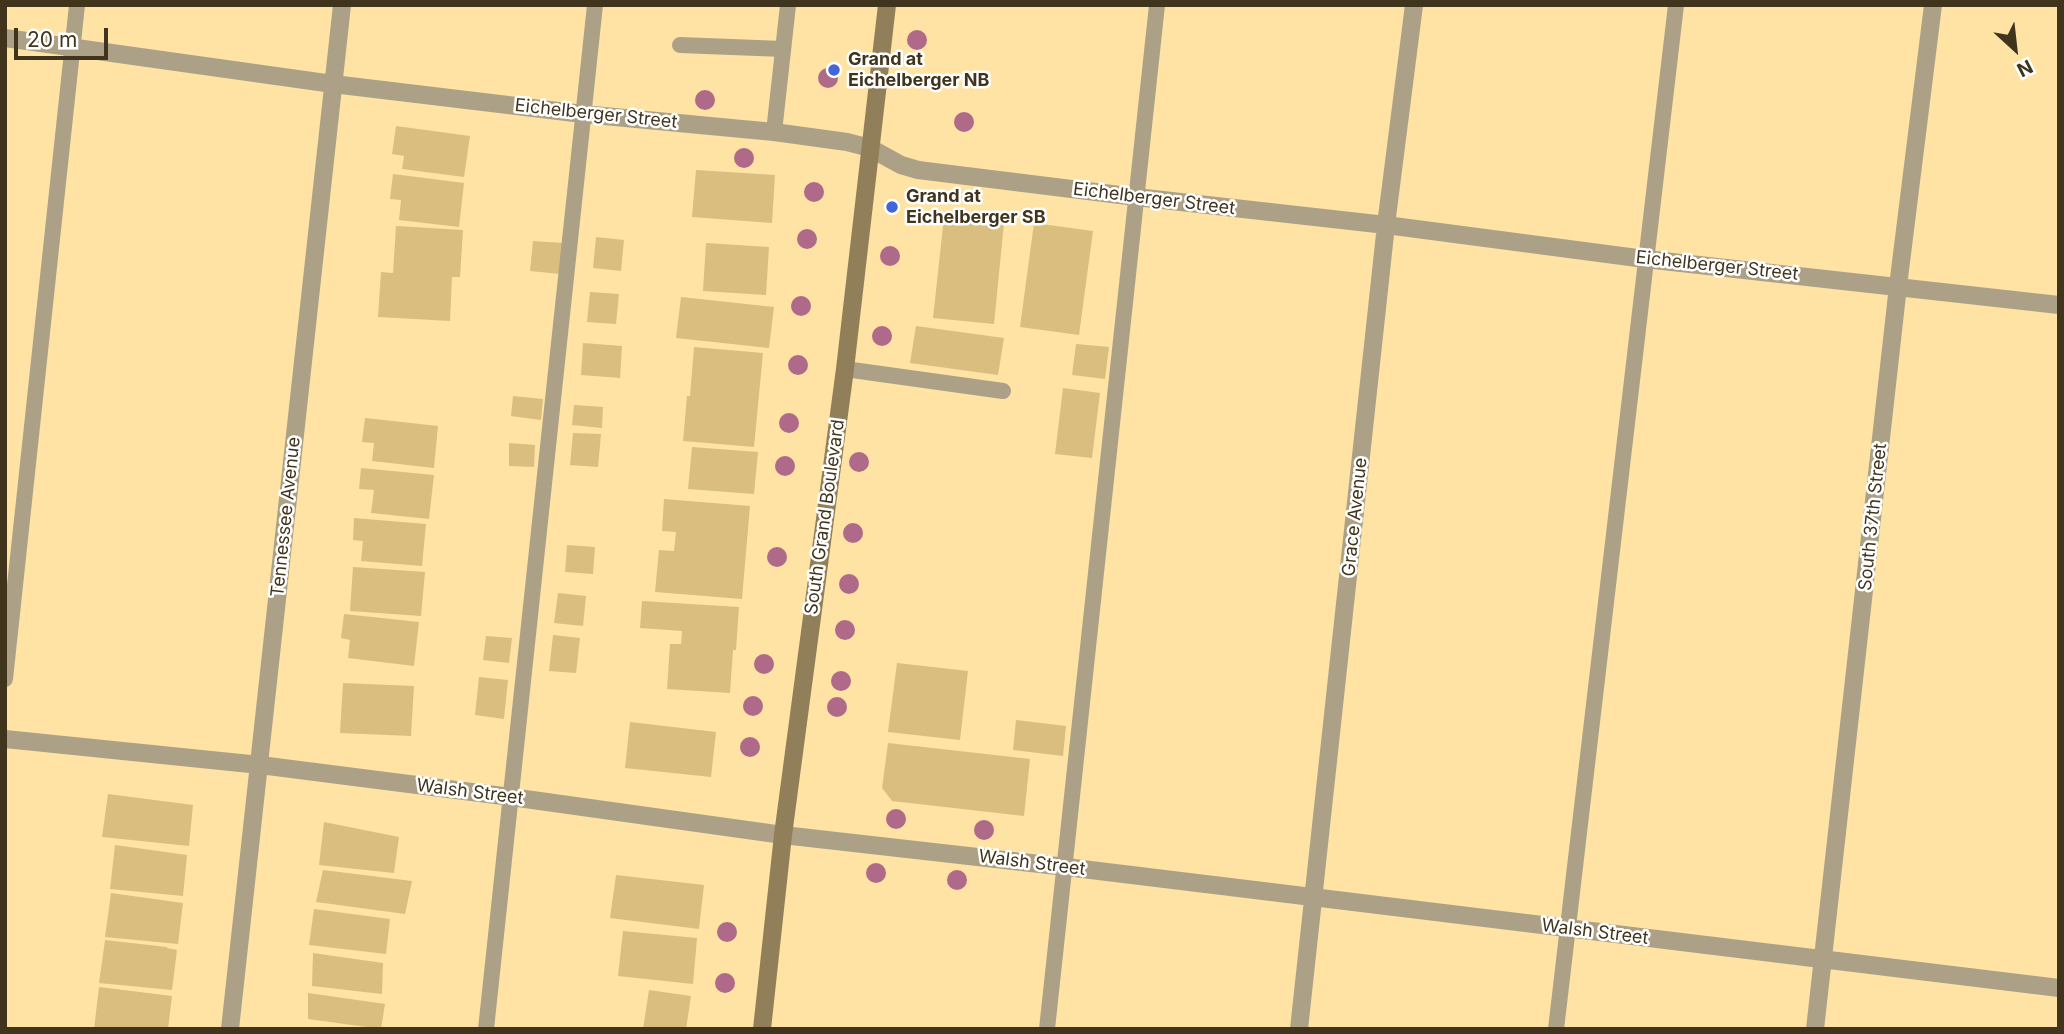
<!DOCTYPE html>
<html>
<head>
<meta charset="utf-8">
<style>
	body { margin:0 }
	#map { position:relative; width:2064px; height:1034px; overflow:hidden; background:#fee3a4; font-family:Inter,sans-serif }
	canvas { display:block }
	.frame { position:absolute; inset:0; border:7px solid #40351c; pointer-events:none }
	.north { position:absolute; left:1980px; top:14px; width:70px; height:70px; -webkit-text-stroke:5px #fff; paint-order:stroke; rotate:153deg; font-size:19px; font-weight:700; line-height:28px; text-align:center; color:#40351c }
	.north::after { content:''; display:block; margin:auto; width:24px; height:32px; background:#40351c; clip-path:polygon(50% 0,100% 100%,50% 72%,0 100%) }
	.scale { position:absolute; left:14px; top:28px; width:94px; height:32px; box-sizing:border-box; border:4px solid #40351c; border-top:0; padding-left:9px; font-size:21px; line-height:24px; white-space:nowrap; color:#40351c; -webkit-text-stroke:5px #fff; paint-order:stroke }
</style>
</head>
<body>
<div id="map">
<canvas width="2064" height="1034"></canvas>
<div class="frame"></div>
<div class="north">N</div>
<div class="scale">20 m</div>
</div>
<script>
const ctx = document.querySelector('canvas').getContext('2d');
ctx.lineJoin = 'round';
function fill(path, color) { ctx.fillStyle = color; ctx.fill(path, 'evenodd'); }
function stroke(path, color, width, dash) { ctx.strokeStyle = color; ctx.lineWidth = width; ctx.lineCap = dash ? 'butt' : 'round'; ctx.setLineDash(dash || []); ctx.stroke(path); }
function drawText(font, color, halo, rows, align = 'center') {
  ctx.font = font + ' Inter,sans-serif'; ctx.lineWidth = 5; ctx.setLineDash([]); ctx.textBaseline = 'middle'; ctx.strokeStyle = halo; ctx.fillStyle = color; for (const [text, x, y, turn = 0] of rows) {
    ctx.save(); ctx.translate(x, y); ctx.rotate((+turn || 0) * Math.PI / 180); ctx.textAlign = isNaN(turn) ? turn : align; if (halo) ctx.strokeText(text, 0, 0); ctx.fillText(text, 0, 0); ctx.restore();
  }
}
fill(new Path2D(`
	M 396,126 L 470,136 L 464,177 L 402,169 L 404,156 L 392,154 Z
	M 696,170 L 775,175 L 772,223 L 692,217 Z
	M 393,174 L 464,183 L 459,227 L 399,220 L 401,200 L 390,199 Z
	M 944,217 L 1004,223 L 994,324 L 933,318 Z
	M 1034,223 L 1093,231 L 1079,335 L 1020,327 Z
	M 396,226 L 463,230 L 460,277 L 452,277 L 450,321 L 378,317 L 381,272 L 393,273 Z
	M 596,237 L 624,240 L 621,271 L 593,268 Z
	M 533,241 L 563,243 L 560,274 L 530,271 Z
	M 706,243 L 769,247 L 766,295 L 703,291 Z
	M 590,292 L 619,294 L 616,324 L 587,322 Z
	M 681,297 L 774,307 L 769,348 L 676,338 Z
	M 916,326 L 1004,338 L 998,375 L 910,363 Z
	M 583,343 L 622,346 L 620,378 L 581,375 Z
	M 1076,344 L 1109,347 L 1105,379 L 1072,375 Z
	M 694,347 L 763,353 L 754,447 L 683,441 L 687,396 L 690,396 Z
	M 1063,388 L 1100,393 L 1092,458 L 1055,454 Z
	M 513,396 L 543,399 L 541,420 L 511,416 Z
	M 574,405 L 603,407 L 602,428 L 572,425 Z
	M 365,418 L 438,426 L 434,468 L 372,461 L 374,443 L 362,442 Z
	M 573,433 L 601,434 L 598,467 L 570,465 Z
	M 509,443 L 535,445 L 534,467 L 509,466 Z
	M 692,447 L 758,452 L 754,494 L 688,489 Z
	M 361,468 L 434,475 L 429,519 L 371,513 L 374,490 L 359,489 Z
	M 664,499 L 750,506 L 742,599 L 655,592 L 659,550 L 674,551 L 676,532 L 662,531 Z
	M 354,518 L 426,524 L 422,566 L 361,561 L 363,541 L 353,540 Z
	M 567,545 L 595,547 L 593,574 L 565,572 Z
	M 353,567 L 425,572 L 421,616 L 350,611 Z
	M 558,593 L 586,596 L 583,626 L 554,623 Z
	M 642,601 L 739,607 L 736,650 L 733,650 L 730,693 L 667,689 L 670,644 L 681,644 L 682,631 L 640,628 Z
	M 344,614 L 419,622 L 414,666 L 348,658 L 350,640 L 341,638 Z
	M 553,635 L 580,638 L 576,673 L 549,671 Z
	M 486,636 L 512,638 L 509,663 L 483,660 Z
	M 897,663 L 968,671 L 960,740 L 888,732 Z
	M 479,677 L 508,680 L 504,719 L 475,715 Z
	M 343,683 L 414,686 L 411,736 L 340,733 Z
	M 1016,720 L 1066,726 L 1063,756 L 1013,750 Z
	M 630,722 L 716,732 L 711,777 L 625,768 Z
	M 888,743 L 1030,759 L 1024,816 L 892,801 L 882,788 Z
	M 108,794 L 193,805 L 189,846 L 102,837 Z
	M 324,822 L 399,837 L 394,873 L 319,865 Z
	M 115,845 L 187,855 L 183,896 L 110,889 Z
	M 323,870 L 412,881 L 405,914 L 316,902 Z
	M 616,875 L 704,885 L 699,929 L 610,918 Z
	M 111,893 L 183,903 L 178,944 L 105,937 Z
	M 314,909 L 390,919 L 386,954 L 309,945 Z
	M 623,931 L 697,938 L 693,984 L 618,976 Z
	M 105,940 L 167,947 L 167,948 L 177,950 L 172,990 L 99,983 Z
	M 313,953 L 383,963 L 382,994 L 312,986 Z
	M 99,987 L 172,996 L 168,1029 L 94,1029 Z
	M 649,990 L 691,996 L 686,1029 L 643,1029 Z
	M 308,993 L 385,1004 L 381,1029 L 308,1019 Z`), '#d9be80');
stroke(new Path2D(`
	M 680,45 L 783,49
	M 774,132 L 788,5
	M 845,369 L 1003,391
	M 5,679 L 77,5
	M 486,1029 L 595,5
	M 1047,1029 L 1157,5
	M 1556,1029 L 1676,5`), '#aca187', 16);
stroke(new Path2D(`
	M 5,38 L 333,84 L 583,114 L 774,132 L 847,142 L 870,148 L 901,165 L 918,170 L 1136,197 L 1386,225 L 1645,259 L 2059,305
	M 5,739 L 260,765 L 511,797 L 783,835 L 1066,867 L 2059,988
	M 230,1029 L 342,5
	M 1299,1029 L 1386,225 L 1414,5
	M 1815,1029 L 1898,286 L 1933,5`), '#aca187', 18);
stroke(new Path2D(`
	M 762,1029 L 783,835 L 845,369 L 887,5`), '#907f59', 18);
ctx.fillStyle = '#af6a89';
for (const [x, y] of [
	[917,40],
	[828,78],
	[705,100],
	[964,122],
	[744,158],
	[814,192],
	[807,239],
	[890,256],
	[801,306],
	[882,336],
	[798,365],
	[789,423],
	[859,462],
	[785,466],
	[853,533],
	[777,557],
	[849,584],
	[845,630],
	[764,664],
	[841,681],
	[753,706],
	[837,707],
	[750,747],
	[896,819],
	[984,830],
	[876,873],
	[957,880],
	[727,932],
	[725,983]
]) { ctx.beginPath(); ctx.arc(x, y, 10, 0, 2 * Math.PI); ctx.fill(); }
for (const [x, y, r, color] of [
	[834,70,7,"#4066d8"],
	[892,207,7,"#4066d8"]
]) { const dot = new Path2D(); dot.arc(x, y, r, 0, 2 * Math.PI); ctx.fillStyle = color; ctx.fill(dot); stroke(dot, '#fff', 2.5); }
drawText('bold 18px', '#40351c', '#fff', [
	["Grand at",848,60],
	["Eichelberger NB",848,81],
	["Grand at",906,197],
	["Eichelberger SB",906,218]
], 'left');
drawText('18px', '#40351c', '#fff', [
	["Eichelberger Street",596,114,6],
	["Eichelberger Street",1154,199,7],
	["Eichelberger Street",1717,266,6],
	["Tennessee Avenue",286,517,-84],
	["South Grand Boulevard",825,517,-82],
	["Grace Avenue",1355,517,-84],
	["South 37th Street",1873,517,-84],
	["Walsh Street",470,792,7],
	["Walsh Street",1032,863,7],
	["Walsh Street",1595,932,7]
]);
</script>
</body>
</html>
